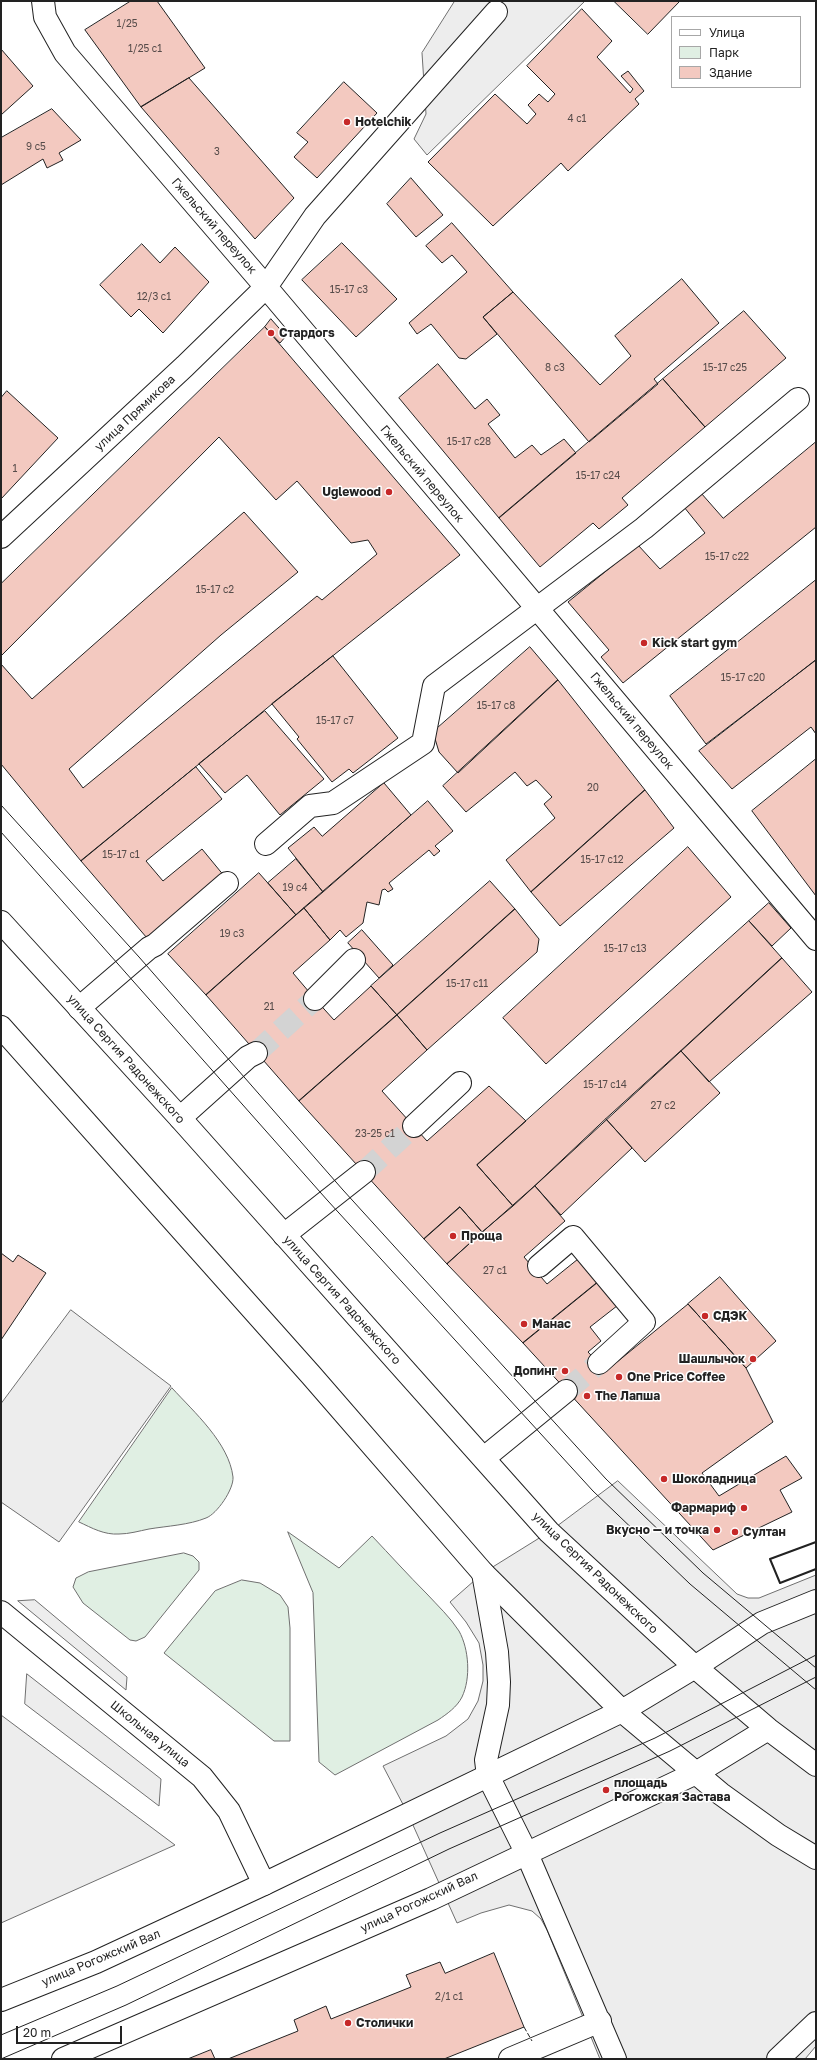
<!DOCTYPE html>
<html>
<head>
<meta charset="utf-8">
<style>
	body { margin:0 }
	#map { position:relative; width:817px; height:2060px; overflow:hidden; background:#fff; font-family:"Golos Text",sans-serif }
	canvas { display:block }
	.frame { position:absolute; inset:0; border:2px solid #222; pointer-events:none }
	.legend { position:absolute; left:671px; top:16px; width:130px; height:72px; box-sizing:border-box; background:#fff; border:1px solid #a7a7a7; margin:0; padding:5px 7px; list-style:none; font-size:12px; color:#222 }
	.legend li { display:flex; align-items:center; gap:8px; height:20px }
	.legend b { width:20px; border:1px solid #a7a7a7 }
	.scale { position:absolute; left:16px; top:2026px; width:106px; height:18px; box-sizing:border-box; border:2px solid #222; border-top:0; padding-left:5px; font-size:12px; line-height:14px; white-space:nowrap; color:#222; -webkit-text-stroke:3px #fff; paint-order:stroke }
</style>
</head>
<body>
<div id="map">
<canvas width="817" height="2060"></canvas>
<div class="frame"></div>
<ul class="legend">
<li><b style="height:5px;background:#fff"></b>Улица</li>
<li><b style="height:11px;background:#e0efe3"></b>Парк</li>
<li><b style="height:11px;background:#f3c9c0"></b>Здание</li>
</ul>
<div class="scale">20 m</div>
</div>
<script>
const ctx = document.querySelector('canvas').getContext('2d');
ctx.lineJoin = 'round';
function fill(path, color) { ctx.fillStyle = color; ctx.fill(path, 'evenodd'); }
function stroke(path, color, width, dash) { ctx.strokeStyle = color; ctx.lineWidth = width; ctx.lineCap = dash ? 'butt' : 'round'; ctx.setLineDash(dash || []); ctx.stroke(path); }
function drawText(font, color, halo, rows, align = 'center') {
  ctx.font = font + ' "Golos Text",sans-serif'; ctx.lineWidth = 3; ctx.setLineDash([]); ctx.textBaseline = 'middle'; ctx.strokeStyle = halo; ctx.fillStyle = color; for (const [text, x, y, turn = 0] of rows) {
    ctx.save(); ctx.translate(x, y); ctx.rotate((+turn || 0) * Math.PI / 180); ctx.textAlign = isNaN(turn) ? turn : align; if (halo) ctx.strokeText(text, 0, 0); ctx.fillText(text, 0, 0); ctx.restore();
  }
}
const green = new Path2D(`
	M 172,1388 C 194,1412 229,1443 233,1477 C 234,1489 217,1514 206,1518 C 189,1525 167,1526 149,1529 C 139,1531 129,1534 119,1534 C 104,1535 92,1528 79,1522 Z
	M 288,1532 L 339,1568 L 372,1536 C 390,1555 408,1575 427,1594 C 438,1606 450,1617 459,1631 C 469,1649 471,1678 462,1697 C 457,1707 447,1714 438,1720 L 335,1775 L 319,1762 L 313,1593 Z
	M 184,1553 L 193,1556 L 199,1562 L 199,1570 L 145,1637 L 136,1641 L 130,1640 L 83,1603 L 73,1587 L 76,1578 L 88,1572 Z
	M 242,1580 L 260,1583 L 280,1595 L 288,1607 L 290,1628 L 290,1741 L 274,1741 L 164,1653 L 215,1591 Z`);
fill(green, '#e0efe3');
stroke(green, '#6f6f6f', 1);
const parking = new Path2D(`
	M 455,1 L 585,1 L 427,155 L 414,139 L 426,114 L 422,53 Z
	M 71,1310 L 171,1386 L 59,1542 L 1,1502 L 1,1404 Z
	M 618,1481 L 737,1594 L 748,1598 L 759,1598 L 816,1575 L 816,2046 L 805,2059 L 600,2059 L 547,1930 L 541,1919 L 532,1911 L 509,1905 L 481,1913 L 457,1923 L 408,1814 L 383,1766 L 446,1736 L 468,1719 L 478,1701 L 483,1681 L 483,1665 L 479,1643 L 466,1622 L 450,1602 L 483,1573 L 549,1532 Z
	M 35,1600 L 127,1677 L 126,1690 L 18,1601 Z
	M 27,1674 L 161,1779 L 159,1806 L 25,1704 Z
	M 1,1715 L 175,1845 L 1,1923 Z`);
fill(parking, '#ededed');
stroke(parking, '#6f6f6f', 1);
const building = new Path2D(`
	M 131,1 L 157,1 L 205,68 L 141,107 L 85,30 Z
	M 614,1 L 680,1 L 648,34 Z
	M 582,9 L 612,41 L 597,57 L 630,93 L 633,89 L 621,76 L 628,71 L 644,91 L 635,99 L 639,104 L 568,171 L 561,163 L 493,226 L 428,162 L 495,94 L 527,124 L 536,114 L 528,105 L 539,94 L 548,102 L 555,94 L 527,66 Z
	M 1,49 L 33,86 L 1,115 Z
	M 189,78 L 294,198 L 255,239 L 141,107 Z
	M 344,82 L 377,113 L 317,178 L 294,157 L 308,142 L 297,133 Z
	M 52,109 L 81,140 L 59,153 L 63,160 L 47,168 L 43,159 L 1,185 L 1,138 Z
	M 411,178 L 443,215 L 416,237 L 387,204 Z
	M 452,223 L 513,292 L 483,317 L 497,334 L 466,359 L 459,358 L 431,324 L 417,334 L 409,323 L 467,272 L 452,255 L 442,263 L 426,246 Z
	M 342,243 L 397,299 L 356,337 L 302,280 Z
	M 142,244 L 160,263 L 175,247 L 209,282 L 163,333 L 139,309 L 131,317 L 100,285 Z
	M 682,279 L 719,323 L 654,379 L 658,384 L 589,442 L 483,317 L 513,292 L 600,385 L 631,356 L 615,336 Z
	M 744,311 L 786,358 L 705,427 L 663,379 Z
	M 271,319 L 286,336 L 280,343 L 265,327 Z
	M 265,327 L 460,555 L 272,704 L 81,861 L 1,764 L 1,664 L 32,699 L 244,512 L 298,572 L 221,635 L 69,769 L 83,788 L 317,596 L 322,600 L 377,554 L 368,540 L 351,543 L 297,481 L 276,500 L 219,437 L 1,656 L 1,584 Z
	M 438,364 L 475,409 L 487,399 L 500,415 L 488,424 L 515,458 L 532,445 L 541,455 L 564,439 L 576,453 L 499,518 L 399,398 Z
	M 663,379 L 705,427 L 622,498 L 628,505 L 599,529 L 593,523 L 540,567 L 499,518 Z
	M 7,391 L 58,438 L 1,499 L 1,398 Z
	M 816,442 L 816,527 L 623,683 L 601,657 L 609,650 L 568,602 L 638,545 L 660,569 L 705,533 L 684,507 L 701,493 L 723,518 Z
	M 816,580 L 816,660 L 706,744 L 670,696 Z
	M 530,647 L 558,680 L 458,773 L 439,752 L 433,732 Z
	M 333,656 L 398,738 L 353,773 L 349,769 L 332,782 L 297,739 L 299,737 L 272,704 Z
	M 816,660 L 816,734 L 811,727 L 732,789 L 699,751 Z
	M 558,680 L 645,790 L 531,892 L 506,860 L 555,818 L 544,804 L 552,797 L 536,780 L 527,786 L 515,772 L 466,812 L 443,786 Z
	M 265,711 L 324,779 L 280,815 L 247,775 L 225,793 L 199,764 Z
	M 816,759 L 816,896 L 752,811 Z
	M 196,767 L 222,799 L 146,861 L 163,881 L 202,849 L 225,877 L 147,938 L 81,861 Z
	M 384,783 L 411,815 L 323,892 L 288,848 L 314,827 L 322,836 Z
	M 645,790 L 674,828 L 560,926 L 531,892 Z
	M 428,801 L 453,831 L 435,846 L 440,851 L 434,856 L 429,850 L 389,883 L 393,889 L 388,892 L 385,889 L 382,890 L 379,905 L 367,902 L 363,923 L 346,937 L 340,930 L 330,940 L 304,908 Z
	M 688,847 L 731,897 L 546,1064 L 503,1018 Z
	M 296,859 L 323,892 L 296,915 L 268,883 Z
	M 259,873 L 296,915 L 206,995 L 168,954 Z
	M 490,881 L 515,909 L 397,1015 L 371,986 Z
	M 769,903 L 791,928 L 772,946 L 749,921 Z
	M 304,908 L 330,940 L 293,973 L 315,999 L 334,1020 L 371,986 L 397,1015 L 299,1101 L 206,995 Z
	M 515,909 L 539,939 L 537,952 L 427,1050 L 397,1015 Z
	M 749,921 L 782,958 L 513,1206 L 477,1165 Z
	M 362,930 L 393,965 L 379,978 L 348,943 Z
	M 782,958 L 812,992 L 709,1082 L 681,1051 Z
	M 397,1015 L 427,1050 L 382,1091 L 427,1141 L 489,1086 L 526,1121 L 477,1165 L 513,1206 L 482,1232 L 460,1207 L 424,1239 L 299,1101 Z
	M 681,1051 L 720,1093 L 645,1162 L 606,1119 Z
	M 606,1119 L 632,1148 L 561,1215 L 535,1186 Z
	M 535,1186 L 565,1221 L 524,1257 L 547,1284 L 583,1255 L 603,1278 L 523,1343 L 447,1264 Z
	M 460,1207 L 482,1232 L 447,1264 L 424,1239 Z
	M 1,1253 L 13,1262 L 18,1255 L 46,1273 L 1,1340 Z
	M 720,1277 L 776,1341 L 746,1368 L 688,1304 Z
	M 603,1278 L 622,1302 L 590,1327 L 601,1341 L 588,1352 L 606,1371 L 688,1304 L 746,1368 L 773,1422 L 702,1473 L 719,1496 L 786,1456 L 802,1478 L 780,1490 L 792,1512 L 713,1550 L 523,1343 Z
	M 494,1953 L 524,2027 L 444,2059 L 228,2059 L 298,2031 L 294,2020 L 326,2006 L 331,2019 L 411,1987 L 406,1975 L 440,1962 L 445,1973 Z
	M 211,2050 L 215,2059 L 188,2059 Z`);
fill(building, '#f3c9c0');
stroke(building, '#222', 1);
stroke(new Path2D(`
	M 256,1053 L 315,999
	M 364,1172 L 414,1126
	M 566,1391 L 599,1363`), '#d3d3d3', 22, [22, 11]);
const minor = new Path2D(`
	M 43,1 L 45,17 L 65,53 L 266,287 L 816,939
	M 1,537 L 185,366 L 266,287 L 315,216 L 496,12
	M 266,844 L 310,806 L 333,803 L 423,743 L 434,686 L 644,528 L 798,399
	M 315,999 L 354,960
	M 79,1008 L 149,948 L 155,945 L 227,883
	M 180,1118 L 248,1057 L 256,1053
	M 414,1126 L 460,1083
	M 284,1235 L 364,1172
	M 539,1266 L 573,1237 L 644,1322 L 599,1363
	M 484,1458 L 566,1391
	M 483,1573 L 497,1652 L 499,1682 L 498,1705 L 486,1760 L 488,1776 L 527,1854 L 615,2059
	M 1,1612 L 202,1777 L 229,1811 L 264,1884
	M 695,1667 L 762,1623 L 816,1601
	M 510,2059 L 600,2021
	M 778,2059 L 816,2023`);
const major = new Path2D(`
	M 1,922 L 180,1118 L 549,1532 L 695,1667 L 768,1729 L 816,1765
	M 1,1027 L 311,1375 L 483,1573 L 622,1711 L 721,1794 L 778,1835 L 816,1858
	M 1,2000 L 96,1962 L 264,1884 L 622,1711 L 695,1667
	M 63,2059 L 431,1899 L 696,1773 L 768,1729`);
stroke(minor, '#222', 24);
stroke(major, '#222', 24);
stroke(minor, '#fff', 22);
stroke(major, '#fff', 22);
stroke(new Path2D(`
	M 1,805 L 139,957 L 343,1190 L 606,1479 L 703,1573 L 816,1668
	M 1,832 L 328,1201 L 593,1491 L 690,1584 L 816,1690
	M 1,2035 L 117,1986 L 440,1833 L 655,1738 L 816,1655
	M 1,2059 L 126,2005 L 449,1849 L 670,1751 L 816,1677`), '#222', 1);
stroke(new Path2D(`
	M 524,2027 L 532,2041`), '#222', 1, [5, 2]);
stroke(new Path2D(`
	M 816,1542 L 770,1559 L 780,1583 L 816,1569`), '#222', 2);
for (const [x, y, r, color] of [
	[347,122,4,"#c62828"],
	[271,333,4,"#c62828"],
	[389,492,4,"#c62828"],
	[644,643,4,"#c62828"],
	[453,1236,4,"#c62828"],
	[705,1316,4,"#c62828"],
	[524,1324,4,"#c62828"],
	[753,1359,4,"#c62828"],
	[565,1371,4,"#c62828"],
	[619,1377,4,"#c62828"],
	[587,1396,4,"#c62828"],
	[664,1479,4,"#c62828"],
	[744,1508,4,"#c62828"],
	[717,1530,4,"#c62828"],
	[735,1532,4,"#c62828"],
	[606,1790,4,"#c62828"],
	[348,2023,4,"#c62828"]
]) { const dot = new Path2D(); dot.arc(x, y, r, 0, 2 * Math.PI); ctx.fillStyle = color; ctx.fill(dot); stroke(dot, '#fff', 1.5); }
drawText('10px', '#564c4a', null, [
	["1/25",127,24],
	["1/25 с1",145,49],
	["4 с1",577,119],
	["9 с5",36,147],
	["3",217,152],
	["15-17 с3",349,290],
	["12/3 с1",154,297],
	["8 с3",555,368],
	["15-17 с25",725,368],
	["15-17 с28",469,442],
	["1",15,469],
	["15-17 с24",598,476],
	["15-17 с22",727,557],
	["15-17 с2",215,590],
	["15-17 с20",743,678],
	["15-17 с8",496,706],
	["15-17 с7",335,721],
	["20",593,788],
	["15-17 с1",121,855],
	["15-17 с12",602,860],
	["19 с4",295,888],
	["19 с3",232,934],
	["15-17 с13",625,949],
	["15-17 с11",467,984],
	["21",269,1007],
	["15-17 с14",605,1085],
	["27 с2",663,1106],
	["23-25 с1",375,1134],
	["27 с1",495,1271],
	["2/1 с1",449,1997]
]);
drawText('bold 12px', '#222', '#fff', [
	["Hotelchik",355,122],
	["Стардогs",279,333],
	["Uglewood",381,492,"right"],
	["Kick start gym",652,643],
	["Проща",461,1236],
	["СДЭК",713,1316],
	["Манас",532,1324],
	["Шашлычок",745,1359,"right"],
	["Допинг",557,1371,"right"],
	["One Price Coffee",627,1377],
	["The Лапша",595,1396],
	["Шоколадница",672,1479],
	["Фармариф",736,1508,"right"],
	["Вкусно — и точка",709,1530,"right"],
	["Султан",743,1532],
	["площадь",614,1783],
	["Рогожская Застава",614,1797],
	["Столички",356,2023]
], 'left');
drawText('12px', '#222', '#fff', [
	["Гжельский переулок",214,226,49],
	["улица Прямикова",135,413,-43],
	["Гжельский переулок",422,474,50],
	["Гжельский переулок",632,721,50],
	["улица Сергия Радонежского",126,1059,48],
	["улица Сергия Радонежского",342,1300,48],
	["улица Сергия Радонежского",595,1573,44],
	["Школьная улица",150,1734,39],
	["улица Рогожский Вал",419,1902,-25],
	["улица Рогожский Вал",101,1958,-23]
]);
</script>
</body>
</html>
